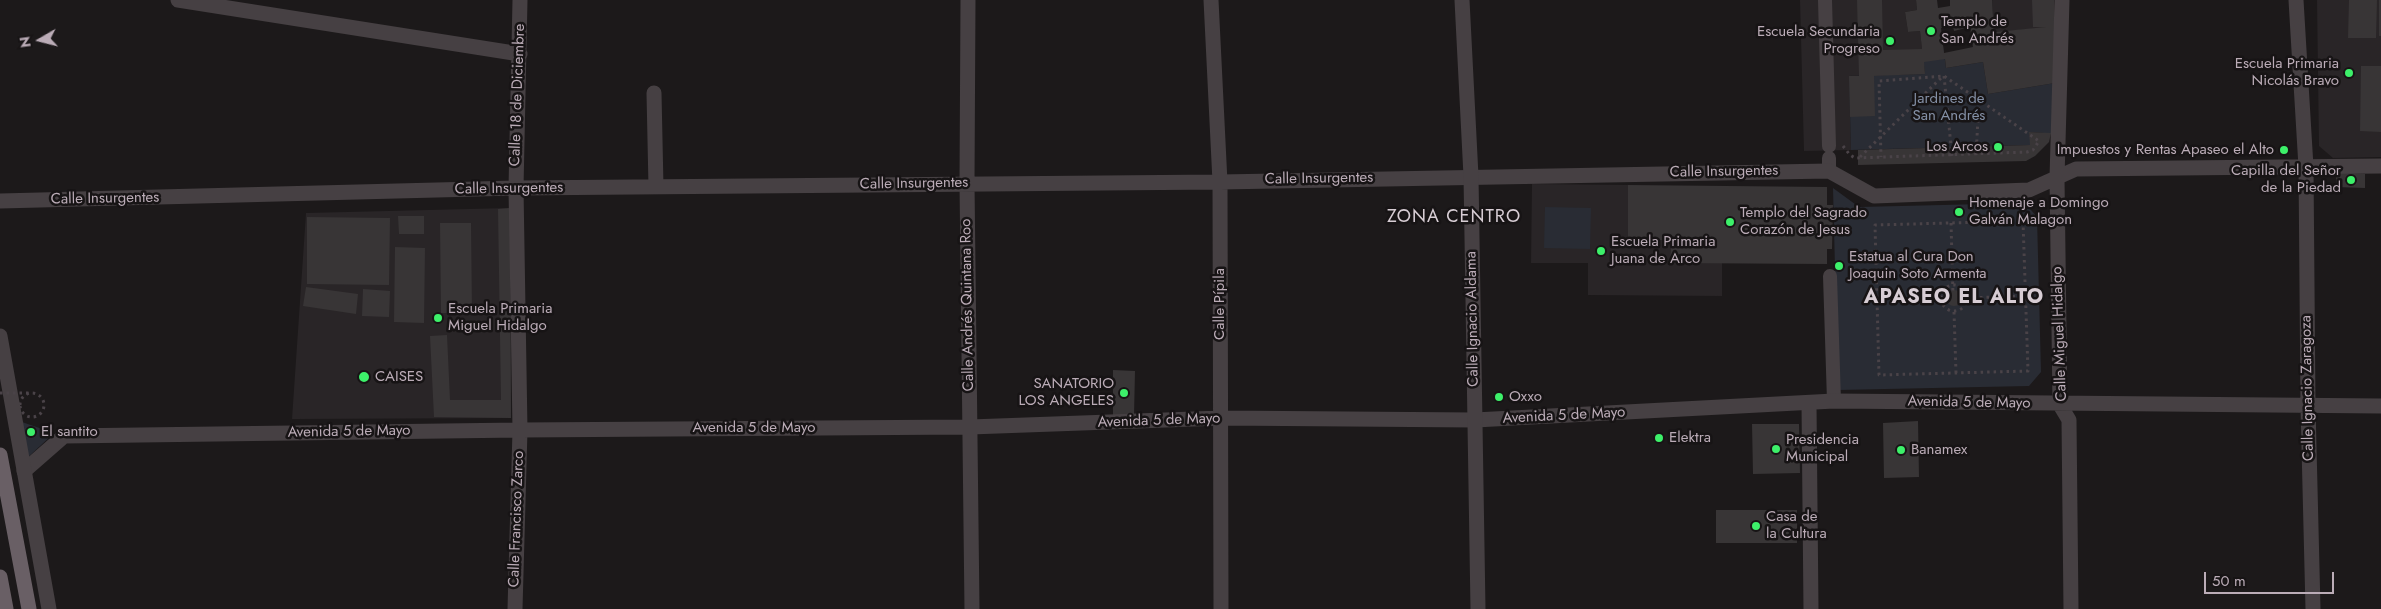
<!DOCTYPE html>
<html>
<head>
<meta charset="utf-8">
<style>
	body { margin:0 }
	#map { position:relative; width:2381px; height:609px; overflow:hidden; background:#1c191a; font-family:Jost,sans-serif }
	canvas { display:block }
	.north { position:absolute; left:15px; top:15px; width:50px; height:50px; -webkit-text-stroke:4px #171415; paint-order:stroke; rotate:262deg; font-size:14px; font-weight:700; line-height:20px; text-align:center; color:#bbacb7 }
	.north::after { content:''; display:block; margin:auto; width:18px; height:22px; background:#bbacb7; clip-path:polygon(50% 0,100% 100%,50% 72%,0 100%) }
	.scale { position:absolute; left:2204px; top:572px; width:130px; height:22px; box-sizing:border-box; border:2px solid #bbacb7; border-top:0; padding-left:6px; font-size:15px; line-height:18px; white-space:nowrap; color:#bbacb7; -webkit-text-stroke:4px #171415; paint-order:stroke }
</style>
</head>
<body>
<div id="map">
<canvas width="2381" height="609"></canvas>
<div class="north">N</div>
<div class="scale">50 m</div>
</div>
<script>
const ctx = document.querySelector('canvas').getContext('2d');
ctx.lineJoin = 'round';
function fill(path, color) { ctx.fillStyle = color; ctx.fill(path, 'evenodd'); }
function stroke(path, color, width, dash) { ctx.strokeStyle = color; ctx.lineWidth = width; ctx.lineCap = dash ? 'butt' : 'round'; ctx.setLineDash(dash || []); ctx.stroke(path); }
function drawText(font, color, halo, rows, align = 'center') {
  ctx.font = font + ' Jost,sans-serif'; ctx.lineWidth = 5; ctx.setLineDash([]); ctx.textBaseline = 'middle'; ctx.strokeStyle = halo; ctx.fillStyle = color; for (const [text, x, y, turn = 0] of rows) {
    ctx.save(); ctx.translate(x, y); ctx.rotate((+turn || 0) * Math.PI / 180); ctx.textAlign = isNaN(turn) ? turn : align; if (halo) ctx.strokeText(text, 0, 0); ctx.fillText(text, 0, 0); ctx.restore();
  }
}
fill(new Path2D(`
	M 1800,0 L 1916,0 L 1917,10 L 1905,12 L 1908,32 L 1920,31 L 1925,74 L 1849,76 L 1851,150 L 1804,151 Z
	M 1992,0 L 2054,0 L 2055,27 L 1994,32 Z
	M 2317,0 L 2381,0 L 2381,157 L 2333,158 L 2319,146 Z
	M 1532,184 L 1628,185 L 1628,240 L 1671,240 L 1670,262 L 1722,263 L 1722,296 L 1588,295 L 1588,263 L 1531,263 Z
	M 510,208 L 511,418 L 292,419 L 306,213 Z`), '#292527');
fill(new Path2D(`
	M 1943,46 L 1946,68 L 1983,62 L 1988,94 L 2055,83 L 2058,134 L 2030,132 L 2030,145 L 1851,150 L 1849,76 L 1925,74 L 1922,49 Z
	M 1833,188 L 1859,207 L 2025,203 L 2037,217 L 2041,372 L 2029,386 L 1838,390 Z
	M 1545,207 L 1591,208 L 1590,249 L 1544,248 Z
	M 19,421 L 54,433 L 25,460 Z`), '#292c34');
fill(new Path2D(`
	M 1857,0 L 1882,0 L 1883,50 L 1922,49 L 1920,31 L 1908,32 L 1905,12 L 1917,10 L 1916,0 L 1937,0 L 1938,8 L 1950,6 L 1950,0 L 1992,0 L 1994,32 L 2046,27 L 2033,27 L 2032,0 L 2054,0 L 2055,83 L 1988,94 L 1983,62 L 1946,68 L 1945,59 L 1924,62 L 1925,74 L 1874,76 L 1875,116 L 1850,117 L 1849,76 L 1859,76 ZM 1953,26 L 1954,31 L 1970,27 L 1973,47 L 1944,53 L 1941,28 Z
	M 2349,0 L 2377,0 L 2376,38 L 2348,38 Z
	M 2379,0 L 2381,0 L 2381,36 L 2379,36 Z
	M 2361,66 L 2381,66 L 2381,132 L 2360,131 Z
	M 2029,132 L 2051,133 L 2049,142 L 2035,156 L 2026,161 L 1858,165 L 1858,150 L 2030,145 Z
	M 2336,173 L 2365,174 L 2365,188 L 2336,187 Z
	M 1628,185 L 1827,187 L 1827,205 L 1833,205 L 1832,249 L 1827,249 L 1827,264 L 1670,263 L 1671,240 L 1628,240 Z
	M 510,208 L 511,418 L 434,417 L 430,336 L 447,335 L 450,400 L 501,400 L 498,209 Z
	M 398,216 L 424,216 L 424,234 L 399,234 Z
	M 307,217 L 390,218 L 389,285 L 307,284 Z
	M 440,223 L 471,223 L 472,313 L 441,313 Z
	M 395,247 L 425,248 L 424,323 L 394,322 Z
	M 306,287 L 358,294 L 356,314 L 303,306 Z
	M 363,289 L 390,291 L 389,317 L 362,316 Z
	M1946 298a8 8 0 1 1 16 0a8 8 0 1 1-16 0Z
	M 1113,370 L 1135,371 L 1134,416 L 1113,416 Z
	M 1918,421 L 1919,477 L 1884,478 L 1883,423 Z
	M 1752,424 L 1799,424 L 1800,473 L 1753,474 Z
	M 1716,510 L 1797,510 L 1797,543 L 1716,543 Z`), '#383536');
stroke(new Path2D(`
	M 1944,76 L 1952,156
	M 1843,146 L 1850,155 L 1855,158 L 2027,152 L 2033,150 L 2039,141 L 1944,76 L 1879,81 L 1881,157
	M 1976,155 L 1979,101
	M 1860,157 L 1943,76
	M 2023,221 L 2028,371 L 1879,375 L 1875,225 Z
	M 1951,223 L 1953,294
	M1941 298a13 13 0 1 1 26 0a13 13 0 1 1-26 0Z
	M 1967,298 L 2026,296
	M 1877,300 L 1941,299
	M 1954,312 L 1956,373
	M20 405a12 12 0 1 1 24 0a12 12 0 1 1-24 0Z`), '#4a4348', 3, [2.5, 4]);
stroke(new Path2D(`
	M 1825,0 L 1829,146
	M 1829,158 L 1829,171
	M 1830,276 L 1834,401`), '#464043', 14);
stroke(new Path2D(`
	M 178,0 L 520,54
	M 968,0 L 967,183 L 972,609
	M 1211,0 L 1220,182 L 1221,609
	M 2062,0 L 2057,178 L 2060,405 L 2069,420 L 2071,609
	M 2296,0 L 2306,167 L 2308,406 L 2313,609
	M 654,93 L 656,187
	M 0,201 L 516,188 L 1220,182 L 1829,171 L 1874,196 L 2029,190 L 2076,169 L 2381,166
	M 1809,404 L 1811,609
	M 24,471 L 64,436 L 520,430 L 970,427 L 1221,418 L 1475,420 L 1834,401 L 2381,406
	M 515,609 L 520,430 L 516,188 L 520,0`), '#464043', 15);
stroke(new Path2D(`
	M 1462,0 L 1471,176 L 1478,609
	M 0,336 L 49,609`), '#464043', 15);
stroke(new Path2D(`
	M 0,455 L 29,609
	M 0,577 L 6,609`), '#695f65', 15);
stroke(new Path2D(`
	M 0,393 L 31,393`), '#4a4348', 3, [2.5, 4]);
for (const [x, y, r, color] of [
	[1931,31,5,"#3df06a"],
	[1890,41,5,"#3df06a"],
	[2349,73,5,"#3df06a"],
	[1998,147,5,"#3df06a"],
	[2284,150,5,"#3df06a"],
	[2351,180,5,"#3df06a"],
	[1959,212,5,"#3df06a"],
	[1730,222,5,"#3df06a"],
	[1601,251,5,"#3df06a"],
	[1839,266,5,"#3df06a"],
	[438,318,5,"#3df06a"],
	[364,377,6,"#3df06a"],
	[1124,393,5,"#3df06a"],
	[1499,397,5,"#3df06a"],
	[31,432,5,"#3df06a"],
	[1659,438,5,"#3df06a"],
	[1776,449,5,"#3df06a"],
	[1901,450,5,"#3df06a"],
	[1756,526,5,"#3df06a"]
]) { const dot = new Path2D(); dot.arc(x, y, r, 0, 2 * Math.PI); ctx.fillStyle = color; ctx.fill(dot); stroke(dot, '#171415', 2); }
drawText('15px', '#bbacb7', '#171415', [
	["Templo de",1941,22],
	["San Andrés",1941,39],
	["Escuela Secundaria",1880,32,"right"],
	["Progreso",1880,49,"right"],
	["Escuela Primaria",2339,64,"right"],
	["Nicolás Bravo",2339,81,"right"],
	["Los Arcos",1988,147,"right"],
	["Impuestos y Rentas Apaseo el Alto",2274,150,"right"],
	["Capilla del Señor",2341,171,"right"],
	["de la Piedad",2341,188,"right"],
	["Homenaje a Domingo",1969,203],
	["Galván Malagon",1969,220],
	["Templo del Sagrado",1740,213],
	["Corazón de Jesus",1740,230],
	["Escuela Primaria",1611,242],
	["Juana de Arco",1611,259],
	["Estatua al Cura Don",1849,257],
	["Joaquin Soto Armenta",1849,274],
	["Escuela Primaria",448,309],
	["Miguel Hidalgo",448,326],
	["CAISES",375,377],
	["SANATORIO",1114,384,"right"],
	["LOS ANGELES",1114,401,"right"],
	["Oxxo",1509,397],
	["El santito",41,432],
	["Elektra",1669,438],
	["Presidencia",1786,440],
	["Municipal",1786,457],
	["Banamex",1911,450],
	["Casa de",1766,517],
	["la Cultura",1766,534]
], 'left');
drawText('15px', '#bbacb7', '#171415', [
	["Calle 18 de Diciembre",518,95,-88],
	["Calle Insurgentes",1724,172,-1],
	["Calle Insurgentes",1319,179,-1],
	["Calle Insurgentes",914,184,-1],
	["Calle Insurgentes",509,189,-1],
	["Calle Insurgentes",105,199,-1],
	["Calle Pípila",1220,304,-90],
	["Calle Andrés Quintana Roo",968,305,-91],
	["Calle Ignacio Aldama",1473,319,-91],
	["Calle Miguel Hidalgo",2060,334,-92],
	["Calle Ignacio Zaragoza",2308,388,-91],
	["Avenida 5 de Mayo",1969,403,1],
	["Avenida 5 de Mayo",1564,416,-3],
	["Avenida 5 de Mayo",1159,421,-2],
	["Avenida 5 de Mayo",754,428],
	["Avenida 5 de Mayo",349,432,-1],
	["Calle Francisco Zarco",517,519,-88]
]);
drawText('15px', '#8490a6', '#171415', [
	["Jardines de",1949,99],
	["San Andrés",1949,116]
]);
ctx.letterSpacing = '1px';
drawText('18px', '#d7cdd4', '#171415', [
	["ZONA CENTRO",1454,218]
]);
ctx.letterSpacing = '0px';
ctx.letterSpacing = '1px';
drawText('bold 20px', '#d7cdd4', '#171415', [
	["APASEO EL ALTO",1954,298]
]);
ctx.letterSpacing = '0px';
</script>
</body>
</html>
